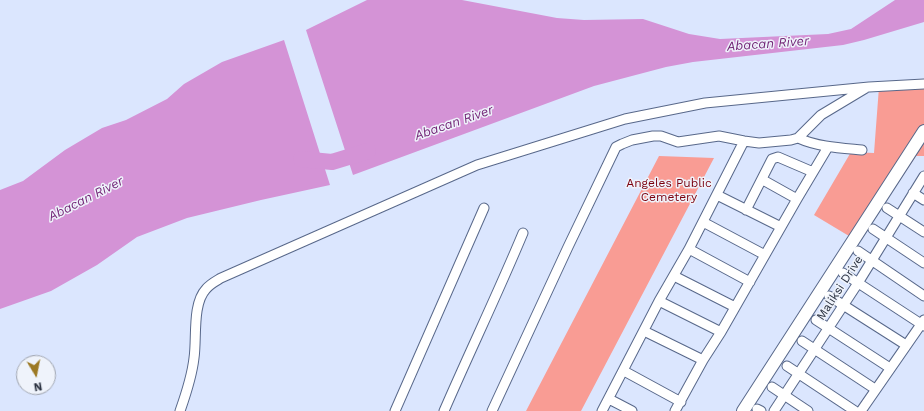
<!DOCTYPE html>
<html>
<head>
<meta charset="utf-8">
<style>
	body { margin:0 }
	#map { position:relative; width:924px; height:411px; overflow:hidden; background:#dbe6fe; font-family:"Work Sans",sans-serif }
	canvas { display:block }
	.north { position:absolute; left:16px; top:355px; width:40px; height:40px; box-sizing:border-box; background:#eff3fb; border:1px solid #a0a5b0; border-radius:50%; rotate:170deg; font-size:11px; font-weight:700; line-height:16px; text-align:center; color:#29303f }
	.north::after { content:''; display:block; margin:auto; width:14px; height:18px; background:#9c7924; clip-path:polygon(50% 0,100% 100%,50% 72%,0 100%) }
</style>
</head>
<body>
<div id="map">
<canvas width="924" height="411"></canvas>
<div class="north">N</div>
</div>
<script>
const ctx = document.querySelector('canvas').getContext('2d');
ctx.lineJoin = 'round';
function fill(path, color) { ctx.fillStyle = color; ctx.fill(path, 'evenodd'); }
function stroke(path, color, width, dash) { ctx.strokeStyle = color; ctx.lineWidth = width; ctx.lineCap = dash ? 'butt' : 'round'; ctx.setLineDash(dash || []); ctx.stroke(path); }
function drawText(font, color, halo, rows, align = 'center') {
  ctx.font = font + ' "Work Sans",sans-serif'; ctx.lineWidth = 3; ctx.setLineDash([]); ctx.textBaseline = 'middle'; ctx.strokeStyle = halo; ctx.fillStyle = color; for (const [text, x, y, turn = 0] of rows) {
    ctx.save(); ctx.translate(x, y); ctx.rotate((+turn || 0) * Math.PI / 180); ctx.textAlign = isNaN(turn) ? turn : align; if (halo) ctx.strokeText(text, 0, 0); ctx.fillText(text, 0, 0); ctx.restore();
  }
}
fill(new Path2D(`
	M 924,83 L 924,156 L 916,156 L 859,242 L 814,215 L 851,152 L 874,153 L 879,87 Z
	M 659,156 L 714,158 L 581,411 L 526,411 Z`), '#f99c94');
fill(new Path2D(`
	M 367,0 L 462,0 L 557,18 L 584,20 L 643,19 L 689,34 L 720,39 L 828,34 L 851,29 L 895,0 L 924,0 L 924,22 L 864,40 L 843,45 L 693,62 L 666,67 L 594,86 L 353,175 L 306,30 Z
	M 284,40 L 330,185 L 261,200 L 187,218 L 137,237 L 97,265 L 51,291 L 0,309 L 0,190 L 23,181 L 65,150 L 102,128 L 126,120 L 167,99 L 184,84 L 222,62 Z`), '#d493d6');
stroke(new Path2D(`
	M 301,159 L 332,162 L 368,151`), '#d493d6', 16);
const street = new Path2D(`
	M 798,138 C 818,147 841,148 862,150
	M 763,180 L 797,199
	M 913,193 L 924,200
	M 717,195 L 781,227
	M 887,208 L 924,232
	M 746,210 L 772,159 L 778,157 L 813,172
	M 703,222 L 765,255
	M 873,229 L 924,263
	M 689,249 L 750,282
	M 858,251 L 924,296
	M 843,273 L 924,326
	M 674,276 L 735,307
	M 829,296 L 906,345
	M 659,301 L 721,332
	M 816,320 L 890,368
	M 644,331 L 703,360
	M 802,341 L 875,389
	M 787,366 L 855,411
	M 624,371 L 681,402
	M 772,387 L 808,411
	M 609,399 L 632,411
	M 757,409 L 761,411
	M 180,411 C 186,394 192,376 194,358 C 197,338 192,304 206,289 C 210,284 216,281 221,278 L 477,165 L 625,119 L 705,103 L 869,87 L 924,84
	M 395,411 L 484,208
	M 444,411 C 470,351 498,293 523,233
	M 492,411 L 568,247 L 616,147 L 622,144 L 632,140 L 653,136 L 661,136 L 678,142 L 719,136 L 744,141 L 759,143 L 791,140 L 798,138 L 821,115 L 866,88
	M 602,411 L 659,301 L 689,249 L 744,141
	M 675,411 L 703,360 L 721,332 L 797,199 L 828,147
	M 774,411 L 858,283 L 924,176
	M 861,411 L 924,320`);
const secondary = new Path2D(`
	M 743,411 L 924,131`);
stroke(street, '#58688a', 11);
stroke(secondary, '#58688a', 14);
stroke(street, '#fff', 9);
stroke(secondary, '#fff', 12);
drawText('12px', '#7b010e', '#eff3fb', [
	["Angeles Public",669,183],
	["Cemetery",669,197]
]);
drawText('12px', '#29303f', '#eff3fb', [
	["Maliksi Drive",840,288,-57]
]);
drawText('italic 13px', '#732677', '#eff3fb', [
	["Abacan River",768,44,-4],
	["Abacan River",454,123,-19],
	["Abacan River",86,199,-27]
]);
</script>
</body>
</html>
